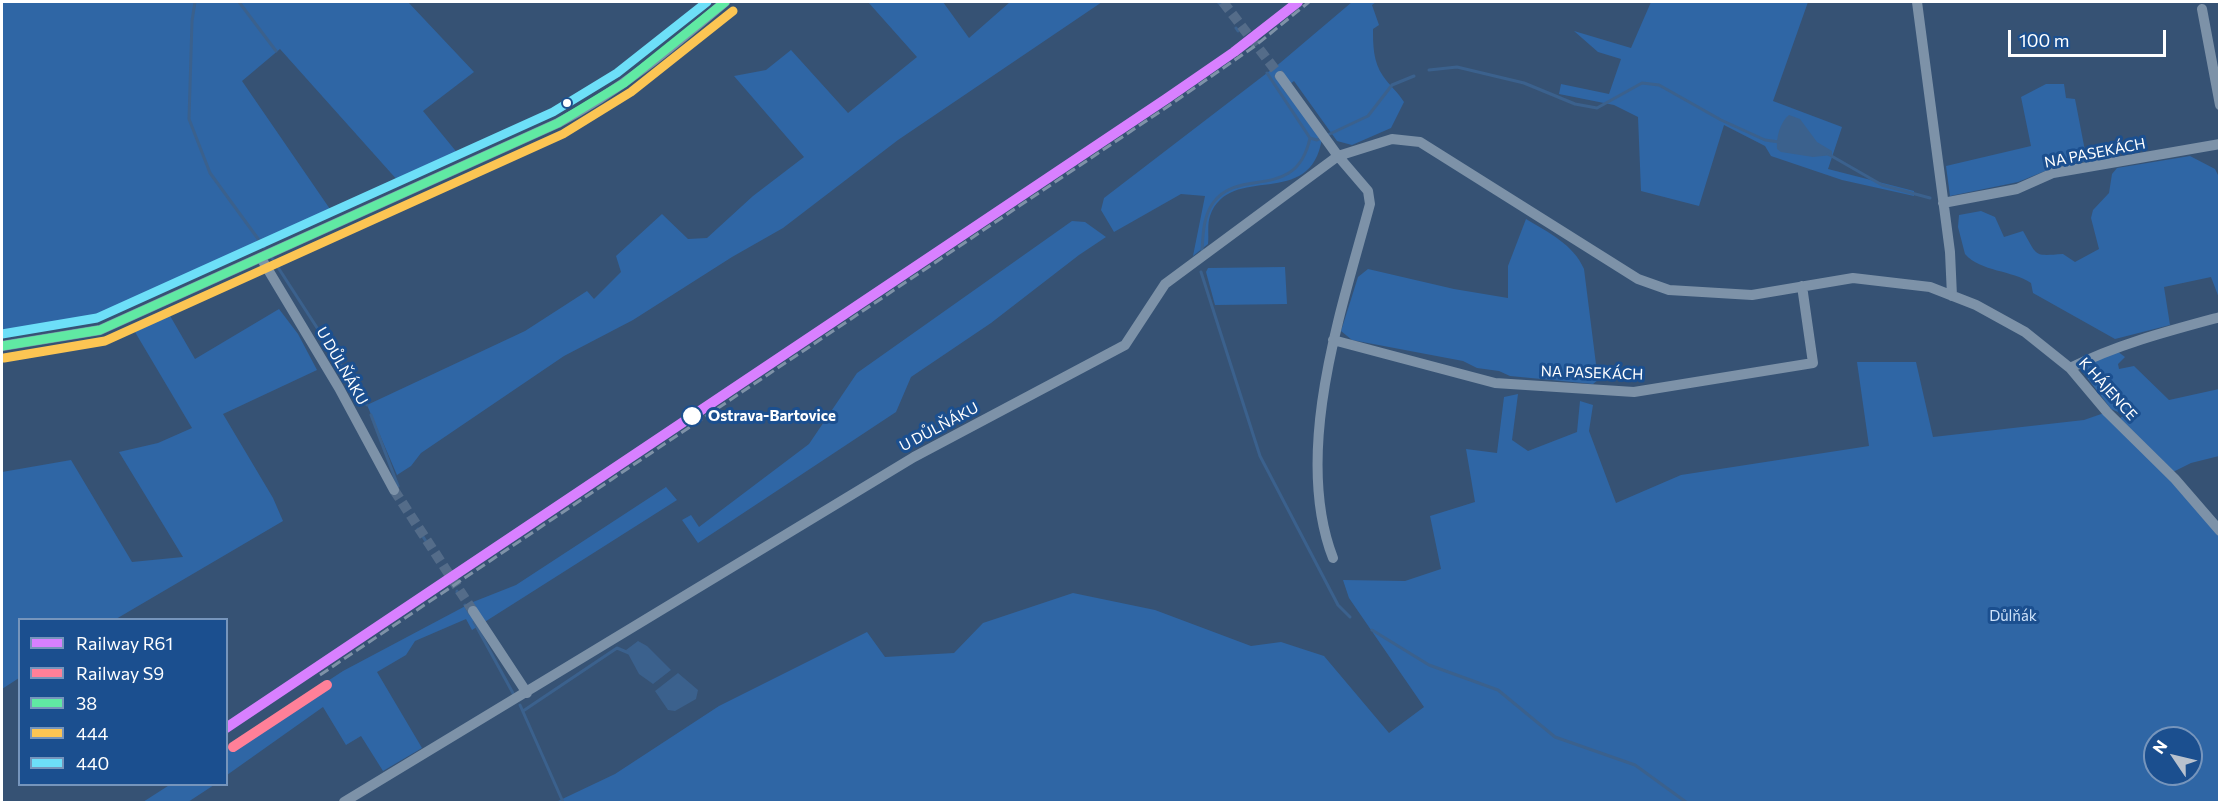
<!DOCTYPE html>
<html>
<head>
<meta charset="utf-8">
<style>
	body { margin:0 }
	#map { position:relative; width:2221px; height:804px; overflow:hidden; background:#365274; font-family:Commissioner,sans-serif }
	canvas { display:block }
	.frame { position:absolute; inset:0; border:3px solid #fff; pointer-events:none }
	.legend { position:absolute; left:18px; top:618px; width:210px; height:168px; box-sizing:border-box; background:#1b4f8f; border:2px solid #7695bc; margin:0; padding:8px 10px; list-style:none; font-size:18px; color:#fff }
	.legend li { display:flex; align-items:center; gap:12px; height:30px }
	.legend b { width:30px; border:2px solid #7695bc }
	.north { position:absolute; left:2143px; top:726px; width:60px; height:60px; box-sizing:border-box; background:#1b4f8f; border:2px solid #7695bc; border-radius:50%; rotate:305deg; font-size:16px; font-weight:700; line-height:24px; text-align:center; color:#fff }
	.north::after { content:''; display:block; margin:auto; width:21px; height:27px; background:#b9c2ce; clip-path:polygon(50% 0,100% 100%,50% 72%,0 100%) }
	.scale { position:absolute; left:2008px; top:30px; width:158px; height:27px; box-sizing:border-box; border:3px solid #fff; border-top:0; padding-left:8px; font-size:18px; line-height:21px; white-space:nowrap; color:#fff; -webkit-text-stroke:4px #1b4f8f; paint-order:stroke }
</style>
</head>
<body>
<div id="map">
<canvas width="2221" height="804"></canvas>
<div class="frame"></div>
<ul class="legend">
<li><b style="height:8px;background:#d880ff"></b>Railway R61</li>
<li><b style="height:8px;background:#ff8098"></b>Railway S9</li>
<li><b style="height:8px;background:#60e9a3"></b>38</li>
<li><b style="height:8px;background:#fcc553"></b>444</li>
<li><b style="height:8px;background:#6ddff8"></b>440</li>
</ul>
<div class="north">N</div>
<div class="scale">100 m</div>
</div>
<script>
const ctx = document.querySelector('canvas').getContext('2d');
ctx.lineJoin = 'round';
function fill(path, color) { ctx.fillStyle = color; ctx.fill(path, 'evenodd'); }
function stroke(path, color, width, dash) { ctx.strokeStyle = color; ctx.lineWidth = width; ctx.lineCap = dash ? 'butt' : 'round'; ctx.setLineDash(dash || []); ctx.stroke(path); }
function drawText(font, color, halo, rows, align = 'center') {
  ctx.font = font + ' Commissioner,sans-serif'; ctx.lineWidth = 6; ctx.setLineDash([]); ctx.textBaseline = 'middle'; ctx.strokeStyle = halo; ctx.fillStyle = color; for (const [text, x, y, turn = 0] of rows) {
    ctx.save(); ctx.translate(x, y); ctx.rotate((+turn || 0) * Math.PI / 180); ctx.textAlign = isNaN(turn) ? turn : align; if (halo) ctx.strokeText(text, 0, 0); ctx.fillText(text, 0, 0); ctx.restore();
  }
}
fill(new Path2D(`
	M 2,2 L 408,2 L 474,72 L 423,111 L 459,155 L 399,182 L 280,49 L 242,81 L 332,212 L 121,306 L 71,323 L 3,333 Z
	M 868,2 L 943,2 L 969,38 L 1010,2 L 1102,2 L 898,140 L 783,228 L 732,257 L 633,320 L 564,356 L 421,453 L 411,466 L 397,475 L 367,405 L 525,331 L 587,291 L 594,299 L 621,272 L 616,256 L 662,214 L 688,239 L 707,238 L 753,196 L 804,157 L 734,76 L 766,70 L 791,50 L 848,113 L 917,57 Z
	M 1352,2 L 1376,2 L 1372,5 L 1379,25 L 1373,29 C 1373,44 1373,62 1383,76 C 1389,85 1398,92 1404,102 L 1391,128 L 1352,145 L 1337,141 L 1294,81 L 1283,89 L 1322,138 C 1311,212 1230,161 1210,216 C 1207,224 1209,236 1208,244 L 1193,256 L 1205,196 L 1181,194 L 1114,232 L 1101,210 L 1104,198 L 1280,63 Z
	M 1651,2 L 1808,2 L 1773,101 L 1842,127 L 1828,169 L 1914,191 L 1914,196 L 1842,180 L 1771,156 L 1765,146 L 1724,125 L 1699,206 L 1641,191 L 1638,117 L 1614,105 L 1559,94 L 1561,84 L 1609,94 L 1621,59 L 1598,52 L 1574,31 L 1631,48 Z
	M 2046,84 L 2064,84 L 2066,98 L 2075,99 L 2087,161 L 2055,167 L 2018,182 L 1950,196 L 1946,166 L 2031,146 L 2021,97 Z
	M 2190,156 L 2215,169 L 2219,177 L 2219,298 L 2211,277 L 2164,287 L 2170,325 L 2115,339 L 2033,293 L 2031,283 C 2012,270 1981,272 1965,254 L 1958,227 L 1959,215 L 1981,211 L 1995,217 L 2004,237 L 2023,231 C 2038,257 2033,256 2063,254 L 2075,262 L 2099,249 L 2091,218 L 2093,210 L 2109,193 L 2112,174 L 2117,168 Z
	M 1526,219 C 1548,232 1574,245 1584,269 L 1598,380 L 1593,384 L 1510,376 L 1499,371 L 1477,368 L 1463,361 L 1352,340 L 1341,331 L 1358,277 L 1368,269 L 1454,289 L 1508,298 L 1508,266 Z
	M 1072,221 L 1085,222 L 1106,237 L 1079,255 L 991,323 L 911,377 L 896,412 L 698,543 L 682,520 L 691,515 L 699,527 L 809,444 L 857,373 Z
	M 1285,267 L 1287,304 L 1215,305 L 1206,272 L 1208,268 Z
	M 279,309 L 298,334 L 317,370 L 223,414 L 273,498 L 283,521 L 116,619 L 20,620 L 19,678 L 2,689 L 2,472 L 71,460 L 132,562 L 183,557 L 119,452 L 158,443 L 192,428 L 135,332 L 169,314 L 195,359 Z
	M 2117,351 L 2125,357 L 2118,364 L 2119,369 L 2134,366 L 2169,400 L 2219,389 L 2219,456 L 2191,463 L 2173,472 L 2120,418 L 2125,415 L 2111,409 L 2082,371 L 2087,364 Z
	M 1857,362 L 1916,362 L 1933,437 L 2084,420 L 2107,412 L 2219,531 L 2219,802 L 556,802 L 615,774 L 719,706 L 867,632 L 885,657 L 954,653 L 983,623 L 1073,593 L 1155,610 L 1251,646 L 1281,642 L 1324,656 L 1389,733 L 1424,707 L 1349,598 L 1343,580 L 1405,581 L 1441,569 L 1430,516 L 1475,502 L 1466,449 L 1497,453 L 1504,397 L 1518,394 L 1512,440 L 1528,451 L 1577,432 L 1580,401 L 1593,405 L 1589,431 L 1616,503 L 1681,475 L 1869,446 ZM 2155,738 L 2191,738 L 2191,774 L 2155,774 Z
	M 666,487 L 677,500 L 472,630 L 466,619 L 415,641 L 406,655 L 377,672 L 422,748 L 383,771 L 361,736 L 346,745 L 323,707 L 227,775 L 227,747 L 343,671 L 473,602 L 516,585 Z
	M 171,784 L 214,784 L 214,785 L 188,802 L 143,802 Z`), '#2f66a5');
fill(new Path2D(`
	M 1789,115 L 1800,119 L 1817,142 L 1832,151 L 1832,155 L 1813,157 L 1781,152 L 1777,149 C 1776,138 1780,122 1789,115 Z
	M 638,641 L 647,646 L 671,670 L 653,684 L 639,674 L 626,650 Z
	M 678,673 L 698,690 L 696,699 L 675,711 L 668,710 L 655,691 Z`), '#3b618d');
stroke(new Path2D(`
	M 195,2 L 192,21 L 189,119 L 210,173 L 264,247
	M 239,2 L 276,51
	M 1218,2 L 1220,4
	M 1236,28 L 1238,31
	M 1429,70 L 1457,67 L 1524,83 L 1575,104 L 1597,108 L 1642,83 L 1659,85 L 1721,120 L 1765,140 L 1779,142
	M 1310,138 L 1317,140 L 1368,116 L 1392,85 L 1414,76
	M 1828,154 L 1882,185 L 1930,198
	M 1202,252 C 1203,235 1203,217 1213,203 C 1239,166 1296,203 1310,138 L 1267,73
	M 270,255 L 367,405
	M 1201,272 L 1260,456 L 1338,605 L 1350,617
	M 371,415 L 398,486
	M 418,529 L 429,546
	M 457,591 L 457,593
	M 465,605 L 470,614
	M 474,622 L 514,695
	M 1372,630 L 1429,665 L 1498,690 L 1555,737 L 1635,765 L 1686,802
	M 520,705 L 563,802
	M 523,711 L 617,648 L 629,653`), '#3b618d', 3);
stroke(new Path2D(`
	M 1223,2 L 1280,76
	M 394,490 L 473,611`), '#546c89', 10, [10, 5]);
stroke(new Path2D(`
	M 1917,2 L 1950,252 L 1952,296
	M 2202,9 L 2220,105
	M 1280,76 L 1338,156 L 1368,191 L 1370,204 C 1342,308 1292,452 1333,558
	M 1943,203 L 2017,189 L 2053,173 L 2220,144
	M 261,258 L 339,388 L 394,490
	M 1333,340 L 1495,383 L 1634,392 L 1813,363 L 1802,286
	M 2,346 L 100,330 L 558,123 C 620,91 672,47 725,2
	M 2070,368 C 2118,344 2168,331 2220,317
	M 473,611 L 527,693
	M 344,802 L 914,457 L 1125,345 L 1165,284 L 1338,156 L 1392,139 L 1420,142 L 1638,279 L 1669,290 L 1752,295 L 1853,278 L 1930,287 L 1976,305 L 2025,332 L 2070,368 L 2107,412 L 2175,479 L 2220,531`), '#7d92a8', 10);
stroke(new Path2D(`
	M 320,675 L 1170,105 L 1255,46 L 1309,2`), '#7e92a7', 3, [10, 4.5]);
stroke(new Path2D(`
	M 2,346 L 100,330 L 558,123 L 624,83 L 725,2`), '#60e9a3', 9);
stroke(new Path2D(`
	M 4,358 L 105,341 L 563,134 L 631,92 L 733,11`), '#fcc553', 9);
stroke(new Path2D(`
	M 2,334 L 97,318 L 553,112 L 617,73 L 707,2`), '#6ddff8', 9);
stroke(new Path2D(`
	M 226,728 L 1166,99 L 1234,52 L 1298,2`), '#d880ff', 10);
stroke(new Path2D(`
	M 233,747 L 327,685`), '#ff8098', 10);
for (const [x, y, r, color] of [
	[567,103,5,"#fff"],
	[692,416,10,"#fff"]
]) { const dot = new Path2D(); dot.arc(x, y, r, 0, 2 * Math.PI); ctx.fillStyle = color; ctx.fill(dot); stroke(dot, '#1b4f8f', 2); }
drawText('15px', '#fff', '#1b4f8f', [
	["NA PASEKÁCH",2095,153,-11],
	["U DŮLŇÁKU",342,366,60],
	["NA PASEKÁCH",1592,373,2],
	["K HÁJENCE",2108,389,48],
	["U DŮLŇÁKU",939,427,-28]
]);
drawText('bold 15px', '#fff', '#1b4f8f', [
	["Ostrava-Bartovice",708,416]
], 'left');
drawText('15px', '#cfe3fa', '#1b4f8f', [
	["Důlňák",2013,616]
]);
</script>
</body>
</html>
